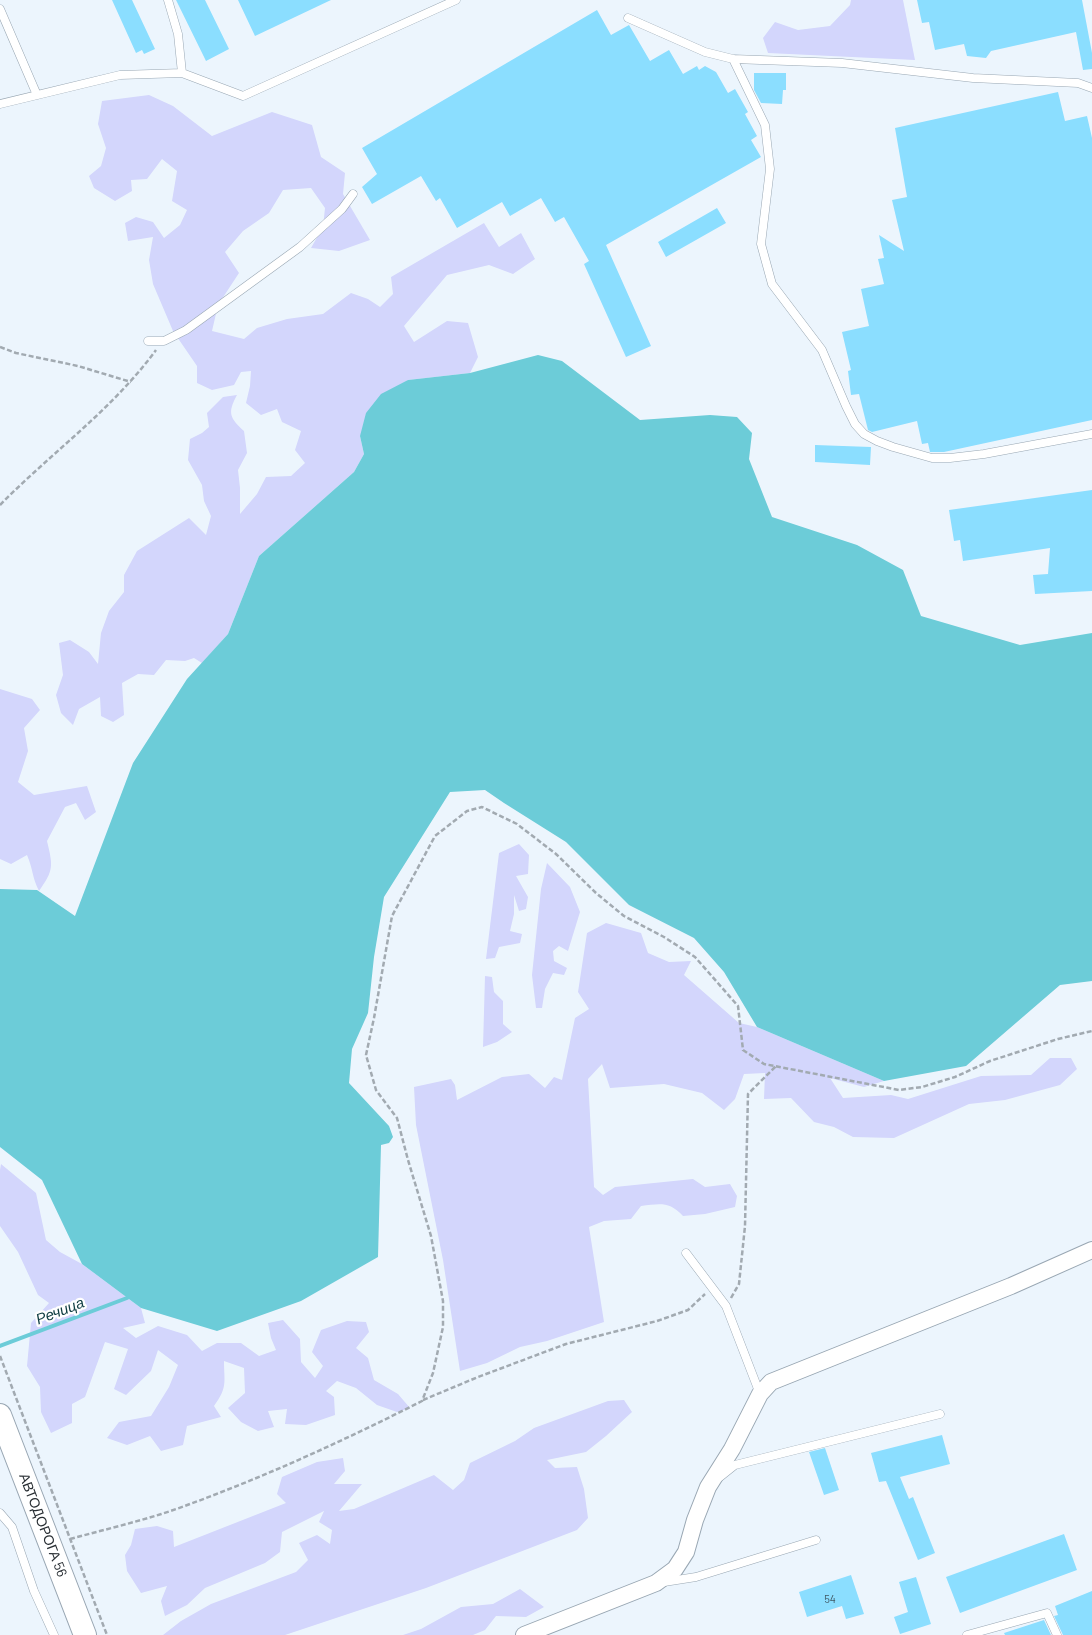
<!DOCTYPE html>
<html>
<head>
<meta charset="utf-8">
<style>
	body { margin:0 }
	canvas { display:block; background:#ecf5fd }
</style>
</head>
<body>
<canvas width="1092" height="1635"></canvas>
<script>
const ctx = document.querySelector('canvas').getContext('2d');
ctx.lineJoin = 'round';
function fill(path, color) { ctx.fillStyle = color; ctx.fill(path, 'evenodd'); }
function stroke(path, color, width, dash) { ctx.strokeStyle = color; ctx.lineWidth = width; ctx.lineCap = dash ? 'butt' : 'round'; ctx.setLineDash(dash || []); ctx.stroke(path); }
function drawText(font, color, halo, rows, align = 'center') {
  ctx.font = font + ' Barlow,sans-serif'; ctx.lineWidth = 4.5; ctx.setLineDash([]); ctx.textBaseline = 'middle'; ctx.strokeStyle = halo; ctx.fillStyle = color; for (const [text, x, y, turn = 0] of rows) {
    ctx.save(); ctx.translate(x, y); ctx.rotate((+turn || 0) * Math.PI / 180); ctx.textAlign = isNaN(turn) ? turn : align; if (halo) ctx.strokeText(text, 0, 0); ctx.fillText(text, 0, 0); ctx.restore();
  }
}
fill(new Path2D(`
	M 851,0 L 903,0 L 915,60 L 768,53 L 763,38 L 775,22 L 798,30 L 830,26 L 850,5 Z
	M 149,95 L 173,106 L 212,136 L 272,112 L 312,125 L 321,157 L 345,173 L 343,194 L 370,240 L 339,251 L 311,248 L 323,227 L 325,208 L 311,188 L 283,190 L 269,213 L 243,231 L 225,252 L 239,273 L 218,305 L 212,331 L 244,339 L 257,328 L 287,319 L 323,314 L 351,293 L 368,299 L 380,307 L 393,294 L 391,277 L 484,223 L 499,247 L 521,233 L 535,259 L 513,274 L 489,265 L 447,275 L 404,326 L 414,342 L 447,321 L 468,323 L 478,357 L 470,373 L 408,380 L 360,436 L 364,454 L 354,472 L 259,556 L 228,634 L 202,663 L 194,658 L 185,661 L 166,660 L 154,675 L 138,674 L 122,683 L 124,715 L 113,722 L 101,716 L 100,697 L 79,709 L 73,725 L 61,713 L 56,695 L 63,675 L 59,643 L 70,640 L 89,652 L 98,664 L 101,633 L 109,611 L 124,592 L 124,575 L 137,551 L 189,518 L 206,535 L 211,516 L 204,501 L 202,485 L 188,460 L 190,439 L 202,433 L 209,427 L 207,413 L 223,397 L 237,395 C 227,413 230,418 244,431 L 247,453 L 238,470 L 240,488 L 240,514 L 257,494 L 266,477 L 291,476 L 305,463 L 295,450 L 301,431 L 282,422 L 277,409 L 261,415 L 246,403 L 250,386 L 251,371 L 241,372 L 234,385 L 212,390 L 197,383 L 197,366 L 173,331 L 153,284 L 149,260 L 153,237 L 128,241 L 125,223 L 136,217 L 153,222 L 164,238 L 180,225 L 187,210 L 172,201 L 177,171 L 162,159 L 147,179 L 131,180 L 132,191 L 115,201 L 94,188 L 89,176 L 101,166 L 106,148 L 98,124 L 102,101 Z
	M 0,689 L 32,699 L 40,710 L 24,728 L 28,751 L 18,782 L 34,795 L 87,786 L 96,812 L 85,820 L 76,803 L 65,807 L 47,841 C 53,866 54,870 39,891 C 32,877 33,869 27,855 L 11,864 L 0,859 Z
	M 519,844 L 529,855 L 528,874 L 516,876 L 528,897 L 526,909 L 519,911 L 514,895 L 514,914 L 510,931 L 522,934 L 520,943 L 499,947 L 495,958 L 486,959 L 499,853 Z
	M 547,863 L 570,887 L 580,912 L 568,951 L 559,946 L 553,951 L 554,961 L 567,968 L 564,975 L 553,973 L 545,989 L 542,1008 L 536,1008 L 532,975 L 541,889 Z
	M 606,923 L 641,933 L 648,953 L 669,962 L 691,961 L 684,975 L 739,1023 L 757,1027 L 884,1081 L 864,1087 L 830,1078 L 843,1098 L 891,1095 L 908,1099 L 981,1076 L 1031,1075 L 1050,1058 L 1071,1058 L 1077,1069 L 1060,1085 L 1005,1100 L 969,1104 L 894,1138 L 853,1137 L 834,1127 L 814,1122 L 791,1098 L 764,1099 L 765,1073 L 744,1074 L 735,1099 L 724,1110 L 702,1093 L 664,1084 L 610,1088 L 602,1064 L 588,1079 L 594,1187 L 603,1195 L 615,1187 L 693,1179 L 705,1187 L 730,1184 L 737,1196 L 735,1207 L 705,1214 L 683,1216 C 669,1201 660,1204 641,1206 L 631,1219 L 604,1221 L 589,1227 L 604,1322 L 547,1341 L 520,1347 L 487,1363 L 460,1371 L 443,1260 L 416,1125 L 414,1087 L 451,1079 L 455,1085 L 457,1100 L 502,1077 L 529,1074 L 545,1088 L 554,1077 L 562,1080 L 575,1018 L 589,1009 L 578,992 L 587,933 Z
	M 485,976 L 492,977 L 494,992 L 503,1001 L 503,1024 L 512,1032 L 497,1042 L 483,1047 Z
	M 1,1164 L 36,1193 L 46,1240 L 60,1252 L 82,1264 L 141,1308 L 145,1323 L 123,1328 L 136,1338 L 158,1326 L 187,1335 L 202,1351 L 217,1343 L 241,1343 L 259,1356 L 276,1350 L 271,1338 L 268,1323 L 283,1320 L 300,1339 L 301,1362 L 315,1378 L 323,1366 L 312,1352 L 321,1330 L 347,1321 L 366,1322 L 369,1332 L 356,1348 L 368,1358 L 374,1380 L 398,1394 L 410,1408 L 397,1412 L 377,1405 L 356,1388 L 337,1381 L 326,1391 L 334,1397 L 335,1415 L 306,1425 L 285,1424 L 287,1409 L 268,1411 L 274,1427 L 258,1431 L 241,1422 L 228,1408 L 245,1393 L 244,1368 L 224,1361 C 224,1382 228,1387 214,1406 L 221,1417 L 187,1426 L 183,1445 L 161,1451 L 150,1436 L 127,1445 L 107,1438 L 119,1422 L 151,1416 L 169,1387 L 178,1365 L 158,1350 L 151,1371 L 126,1395 L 114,1389 L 128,1349 L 105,1342 L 85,1397 L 72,1404 L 72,1423 L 51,1433 L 41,1412 L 40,1387 L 27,1366 L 31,1323 L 49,1303 L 38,1295 L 18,1252 L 0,1226 L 0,1170 Z
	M 624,1400 L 632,1412 L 606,1436 L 586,1452 L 547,1460 L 555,1468 L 577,1467 L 584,1489 L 588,1518 L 577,1530 L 426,1588 L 285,1635 L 163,1635 L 181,1621 L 211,1604 L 296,1572 L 308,1560 L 299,1543 L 317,1535 L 330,1544 L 332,1530 L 319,1522 L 324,1511 L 282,1532 L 280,1552 L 265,1563 L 205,1588 L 187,1605 L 165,1616 L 161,1601 L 167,1586 L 141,1593 L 127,1571 L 125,1555 L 131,1545 L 135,1529 L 157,1526 L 173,1531 L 174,1547 L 286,1503 L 277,1494 L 282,1477 L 317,1462 L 343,1458 L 345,1471 L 334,1484 L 362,1484 L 339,1511 L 354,1509 L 434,1475 L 453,1490 L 464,1480 L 470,1463 L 515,1441 L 534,1428 L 608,1401 Z
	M 520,1589 L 544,1607 L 526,1617 L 496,1616 L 485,1630 L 473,1635 L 403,1635 L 421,1629 L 461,1607 L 493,1604 Z`), '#d3d6fc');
fill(new Path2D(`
	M 538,355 L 562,361 L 640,420 L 710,415 L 737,417 L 752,433 L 749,459 L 772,517 L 857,545 L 903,570 L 921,616 L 1020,645 L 1092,633 L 1092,981 L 1060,985 L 966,1066 L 884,1081 L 757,1027 L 724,972 L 694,938 L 629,905 L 566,842 L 504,803 L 485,790 L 450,792 L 384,897 L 374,957 L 368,1013 L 352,1049 L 349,1083 L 389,1126 L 393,1137 L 389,1143 L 381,1145 L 378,1257 L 301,1301 L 217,1331 L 141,1308 L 82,1264 L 42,1180 L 0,1147 L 0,889 L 37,890 L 75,916 L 133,763 L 187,679 L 228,634 L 259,556 L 354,472 L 364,454 L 360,436 L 366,413 L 381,394 L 408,380 L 470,373 Z`), '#6cccd8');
stroke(new Path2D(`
	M 0,1346 L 127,1298`), '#6cccd8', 4);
fill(new Path2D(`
	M 112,0 L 132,0 L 155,49 L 144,54 L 142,50 L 136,53 Z
	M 176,0 L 205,0 L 229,49 L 206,61 Z
	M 238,0 L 331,0 L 255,36 Z
	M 917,0 L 1082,0 L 1092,53 L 1092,69 L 1083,70 L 1076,32 L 991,51 L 986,58 L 967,56 L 964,44 L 935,50 L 929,22 L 922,23 Z
	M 597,10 L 611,35 L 629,25 L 650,61 L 669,50 L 683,74 L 697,66 L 699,70 L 705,66 L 716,72 L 728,93 L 735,89 L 748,112 L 745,114 L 757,136 L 751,140 L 761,157 L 606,245 L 651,346 L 626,357 L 584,264 L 589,261 L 564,217 L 555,222 L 541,198 L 510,216 L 502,202 L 457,228 L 440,198 L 436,201 L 421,176 L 372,204 L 362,187 L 377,174 L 362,148 Z
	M 754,73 L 786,73 L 786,90 L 783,90 L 782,104 L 761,103 L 754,90 Z
	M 1058,92 L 1065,121 L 1087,116 L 1092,138 L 1092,420 L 944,452 L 930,452 L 928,443 L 922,444 L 917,421 L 872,432 L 868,430 L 859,394 L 851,395 L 848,371 L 851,370 L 842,332 L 869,326 L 861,289 L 884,284 L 878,259 L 884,258 L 879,235 L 904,251 L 892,200 L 907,197 L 895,128 Z
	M 717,208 L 726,223 L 666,257 L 658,242 Z
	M 815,445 L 871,447 L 870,465 L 815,462 Z
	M 1092,490 L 1092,591 L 1035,594 L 1033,575 L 1048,574 L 1050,548 L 963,561 L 960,540 L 954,541 L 949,510 Z
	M 942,1435 L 950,1464 L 900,1477 L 909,1499 L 913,1497 L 935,1553 L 918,1560 L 886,1481 L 879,1482 L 871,1453 Z
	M 825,1448 L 839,1490 L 824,1495 L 809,1452 Z
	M 1064,1534 L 1077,1570 L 960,1613 L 946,1577 Z
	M 851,1575 L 864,1614 L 846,1619 L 842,1606 L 807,1617 L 799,1592 Z
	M 916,1577 L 931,1624 L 900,1634 L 894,1617 L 908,1612 L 899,1582 Z
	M 1092,1591 L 1092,1635 L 1063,1635 L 1054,1616 L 1058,1615 L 1055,1606 Z
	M 1044,1620 L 1051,1635 L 1005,1635 L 1004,1633 Z`), '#8bdeff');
const lane = new Path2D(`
	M 168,0 L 178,34 L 182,73
	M 0,9 L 37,95
	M 628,18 L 705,52 L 733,59 L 842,63 L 973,78 L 1078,83 L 1092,88
	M 733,59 L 765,125 L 770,169 L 761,244 L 772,284 L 822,350 L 846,406 L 855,424 L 864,434 L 877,441 L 893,447 L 932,458 L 950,458 L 984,454 L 1092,434
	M 0,104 L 120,75 L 182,73 L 243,96 L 456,0
	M 148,341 L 164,341 L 186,330 L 300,247 L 342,209 L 353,194
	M 686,1253 L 726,1306 L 760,1394
	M 720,1477 L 735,1465 L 940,1414
	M 0,1513 L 12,1527 L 34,1591 L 54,1635
	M 664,1582 L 696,1577 L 816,1540
	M 967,1635 L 1047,1613 L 1057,1635`);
const street = new Path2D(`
	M 524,1635 L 656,1583 L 675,1569 L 686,1552 L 695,1520 L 708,1487 L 732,1449 L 760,1394 L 771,1382 L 1011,1286 L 1092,1250`);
const secondary = new Path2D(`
	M 0,1415 L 85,1635`);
stroke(lane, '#99a7b3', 9);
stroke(street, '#99a7b3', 18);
stroke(secondary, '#99a7b3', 24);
stroke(new Path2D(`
	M 0,347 L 16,353 L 78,366 L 131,382
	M 0,505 C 51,453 112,410 156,350
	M 731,1298 L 739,1284 L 745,1226 L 748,1094 L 776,1066
	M 0,1356 L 107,1635
	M 423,1400 L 478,1377 L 566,1344 L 657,1321 L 688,1310 L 705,1294
	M 70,1539 C 110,1528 151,1519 190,1504 C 269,1475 347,1439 422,1401 L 433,1373 L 443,1327 L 443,1301 L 431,1236 L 408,1160 L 397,1118 L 376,1090 L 366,1055 L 374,1018 L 392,916 L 435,836 L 467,811 L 482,807 L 517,824 L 556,854 L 596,893 L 624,916 L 664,937 L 695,957 L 738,1006 L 743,1050 L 764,1064 L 899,1090 L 922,1087 L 955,1077 L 990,1061 L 1058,1039 L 1092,1031`), '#a2aab1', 2.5, [5, 2.5]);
stroke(lane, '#fff', 8);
stroke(street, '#fff', 16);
stroke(secondary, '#fff', 22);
drawText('11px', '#415a66', null, [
	["54",830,1599]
]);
drawText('14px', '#282e33', '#fff', [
	["АВТОДОРОГА 56",43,1525,69]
]);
drawText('italic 15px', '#0f3d42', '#fff', [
	["Речица",60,1311,-21]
]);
</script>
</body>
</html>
